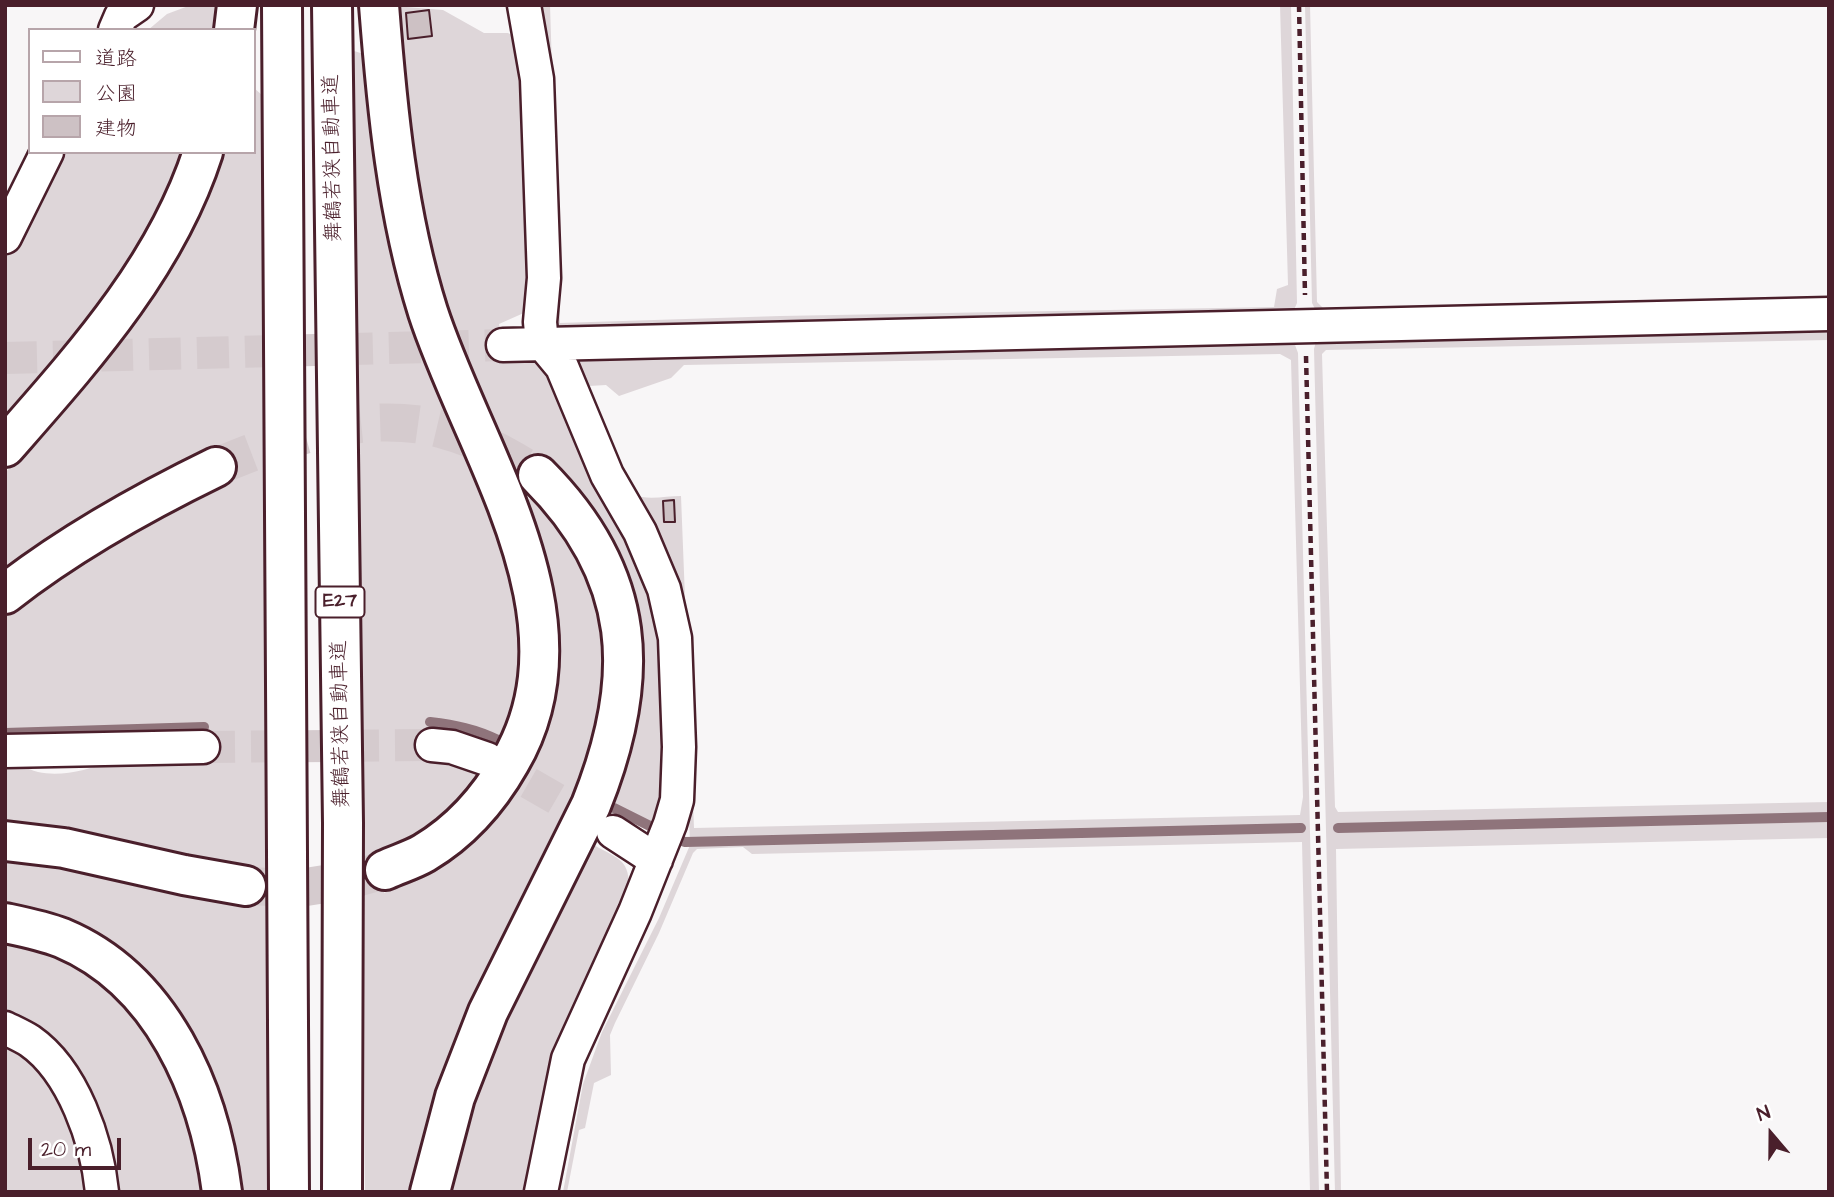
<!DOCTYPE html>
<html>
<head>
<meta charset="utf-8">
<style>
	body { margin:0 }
	#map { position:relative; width:1834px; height:1197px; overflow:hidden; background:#f8f6f7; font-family:"Architects Daughter","Klee One",sans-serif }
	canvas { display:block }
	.frame { position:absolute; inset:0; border:7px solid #4a1f2b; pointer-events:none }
	.legend { position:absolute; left:28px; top:28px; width:228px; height:126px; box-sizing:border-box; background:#fff; border:2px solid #b7a5aa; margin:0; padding:9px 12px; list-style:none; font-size:21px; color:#4a1f2b }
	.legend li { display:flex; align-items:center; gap:14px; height:35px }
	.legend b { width:35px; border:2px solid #b7a5aa }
	.north { position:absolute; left:1736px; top:1099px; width:70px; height:70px; -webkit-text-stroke:5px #fff; paint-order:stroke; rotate:340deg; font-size:19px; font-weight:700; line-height:28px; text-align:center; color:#4a1f2b }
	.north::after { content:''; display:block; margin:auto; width:24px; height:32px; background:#4a1f2b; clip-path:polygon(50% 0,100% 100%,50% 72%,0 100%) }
	.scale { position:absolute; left:28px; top:1138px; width:93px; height:32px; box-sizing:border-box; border:4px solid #4a1f2b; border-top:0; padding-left:9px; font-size:21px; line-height:24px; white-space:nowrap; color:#4a1f2b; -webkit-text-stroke:5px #fff; paint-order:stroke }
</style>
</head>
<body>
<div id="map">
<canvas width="1834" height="1197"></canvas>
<div class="frame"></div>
<ul class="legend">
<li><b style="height:9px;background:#fff"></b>道路</li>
<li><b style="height:19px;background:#ded6d9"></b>公園</li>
<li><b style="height:19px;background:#cdc1c4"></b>建物</li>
</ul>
<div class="north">N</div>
<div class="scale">20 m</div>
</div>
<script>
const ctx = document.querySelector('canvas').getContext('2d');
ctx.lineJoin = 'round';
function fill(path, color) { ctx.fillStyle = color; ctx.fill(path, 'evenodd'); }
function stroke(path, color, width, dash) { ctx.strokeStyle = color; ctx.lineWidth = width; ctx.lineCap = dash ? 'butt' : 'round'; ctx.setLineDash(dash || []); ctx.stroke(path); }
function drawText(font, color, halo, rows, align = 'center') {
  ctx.font = font + ' "Architects Daughter","Klee One",sans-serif'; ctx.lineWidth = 5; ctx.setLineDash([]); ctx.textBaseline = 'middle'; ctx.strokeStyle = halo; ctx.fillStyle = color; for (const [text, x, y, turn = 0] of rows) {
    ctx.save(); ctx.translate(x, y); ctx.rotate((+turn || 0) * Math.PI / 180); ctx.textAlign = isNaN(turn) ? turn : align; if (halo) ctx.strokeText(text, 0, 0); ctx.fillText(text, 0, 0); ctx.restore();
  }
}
fill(new Path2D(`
	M 191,5 L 223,5 L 220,30 L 148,30 L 167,14 Z
	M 543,5 L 550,5 L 560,323 L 780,316 L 1274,307 L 1277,289 L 1288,285 L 1280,5 L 1291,5 L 1297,303 L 1293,312 L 556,329 L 551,321 Z
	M 1305,5 L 1310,5 L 1317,302 L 1323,308 L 1829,296 L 1829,302 L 1322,314 L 1315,309 L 1312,303 Z
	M 394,6 L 443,10 L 484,33 L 508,33 L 517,38 L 526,81 L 536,278 L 526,312 L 499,324 L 505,358 L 528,358 L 544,363 L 659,592 L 673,746 L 658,836 L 608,810 C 625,774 628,741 633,702 C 635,681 639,659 640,638 C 642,569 591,500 545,454 L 528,492 L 517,485 C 483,406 445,329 428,244 C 411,165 408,85 394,6 Z
	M 351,50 L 370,56 L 484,493 L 513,572 L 522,659 L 514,709 L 499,747 C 475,736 453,731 428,729 L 429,761 L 448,763 L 481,775 C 452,812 425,832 383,852 L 384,893 C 415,879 445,864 472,842 C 545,781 570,680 552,589 C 547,559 535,530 525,502 L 531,498 L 562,529 L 592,580 L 606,652 L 604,701 L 594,750 L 413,1192 L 365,1192 L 365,916 Z
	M 254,88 L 262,95 L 269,1192 L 240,1192 L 206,1063 L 5,905 L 5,858 L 26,860 L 216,899 L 256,904 L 256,868 L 225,865 L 5,824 L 5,763 C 19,762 25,768 38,772 C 61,777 89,770 110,761 L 5,738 L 5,616 L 79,562 L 177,505 L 230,479 L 5,573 L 5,473 L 100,366 L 129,329 L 220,152 L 254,152 Z
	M 60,152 L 187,152 L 129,270 L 5,424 L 5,256 Z
	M 1829,327 L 1829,340 L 1326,350 L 1322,354 L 1335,807 L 1338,812 L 1829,802 L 1829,838 L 1336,849 L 1341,1192 L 1335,1192 L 1314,349 L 1316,341 Z
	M 1289,340 L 1295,345 L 1298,353 L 1319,1192 L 1310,1192 L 1302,842 L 752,854 L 743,847 L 697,849 L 693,853 L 659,933 L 615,1023 L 610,1035 L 611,1075 L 594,1083 L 585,1128 L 579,1130 L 567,1192 L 563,1192 L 583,1084 L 602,1032 L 659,918 L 690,845 L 684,664 L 570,357 ZM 1280,354 L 1291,360 L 1303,797 L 1300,815 L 694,828 L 681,496 C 669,496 654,499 642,497 C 619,492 595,415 587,393 L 589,386 L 606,385 L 619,396 L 671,378 L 684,365 Z
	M 594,845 C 620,860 630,859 629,892 L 576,1000 L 553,1059 L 525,1192 L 449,1192 C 464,1134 479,1077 503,1022 C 530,962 563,903 594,845 Z
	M 5,941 C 26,946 47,952 66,961 C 128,991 170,1054 188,1118 C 195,1142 200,1167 205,1192 L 116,1192 L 115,1183 L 5,1014 Z
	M 5,1043 L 22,1052 L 44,1072 L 76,1133 L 88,1192 L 5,1192 Z`), '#ded6d9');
stroke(new Path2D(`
	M 430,722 C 455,725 476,729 498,740
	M 5,733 L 204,727
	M 614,808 L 658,830
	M 1338,828 L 1829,817
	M 679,840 L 685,842 L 1301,828`), '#8f747b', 10);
const building = new Path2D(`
	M 429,10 L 432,36 L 408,39 L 406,13 Z
	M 674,500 L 675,522 L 664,522 L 663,501 Z`);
fill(building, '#cdc1c4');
stroke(building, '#4a1f2b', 2);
stroke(new Path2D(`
	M 5,358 L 503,345
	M 203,747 L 432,745
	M 487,759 L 607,828`), '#d5cbce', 32, [32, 16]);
stroke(new Path2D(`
	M 216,467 C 286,438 364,409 441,429 C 476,438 507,456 538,475
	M 246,886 L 300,888 L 349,880 L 385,870`), '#d5cbce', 38, [38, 19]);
const minor = new Path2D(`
	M 524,5 L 537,79 L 544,278 L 540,322 L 542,343 L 562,367 L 607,475 L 640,532 L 664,589 L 675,638 L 679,747 L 677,800 L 670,824 L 635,912 L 568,1059 L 541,1192
	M 115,30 L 121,16 L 137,5
	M 5,237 L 47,152
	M 503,345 L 1829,314
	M 432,745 L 452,747 L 487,759
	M 5,751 L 203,747
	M 613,832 L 656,860
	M 5,1028 C 13,1032 22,1036 30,1041 C 73,1071 97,1141 102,1192`);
const highway = new Path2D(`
	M 282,5 L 289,1192
	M 332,5 L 343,823 L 342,1192
	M 379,5 C 387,108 397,214 428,312 C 473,451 595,617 510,762 C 489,799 461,831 424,853 C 412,860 398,864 385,870
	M 234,30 L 237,5
	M 5,447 C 83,358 166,267 203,152
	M 5,594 C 70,543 142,503 216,467
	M 5,841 L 64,848 L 184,875 L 246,886
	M 5,923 C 24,927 44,931 62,938 C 162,980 209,1090 222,1192
	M 430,1192 L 455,1097 L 488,1012 L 591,805 C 642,678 638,575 538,475`);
stroke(minor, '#4a1f2b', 37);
stroke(highway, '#4a1f2b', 44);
stroke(new Path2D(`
	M 1299,5 L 1305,295
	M 1306,356 L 1327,1192`), '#4a1f2b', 4.5, [7, 5]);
stroke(minor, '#fff', 32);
stroke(highway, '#fff', 38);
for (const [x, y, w] of [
	[340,602,49]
]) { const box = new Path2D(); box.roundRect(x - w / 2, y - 15.5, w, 31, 5); ctx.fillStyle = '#fff'; ctx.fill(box); stroke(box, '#4a1f2b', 2); }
drawText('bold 19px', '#4a1f2b', null, [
	["E27",340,602]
]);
drawText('21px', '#4a1f2b', '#fff', [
	["舞鶴若狭自動車道",334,158,-91],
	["舞鶴若狭自動車道",342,724,-91]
]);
</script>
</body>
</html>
